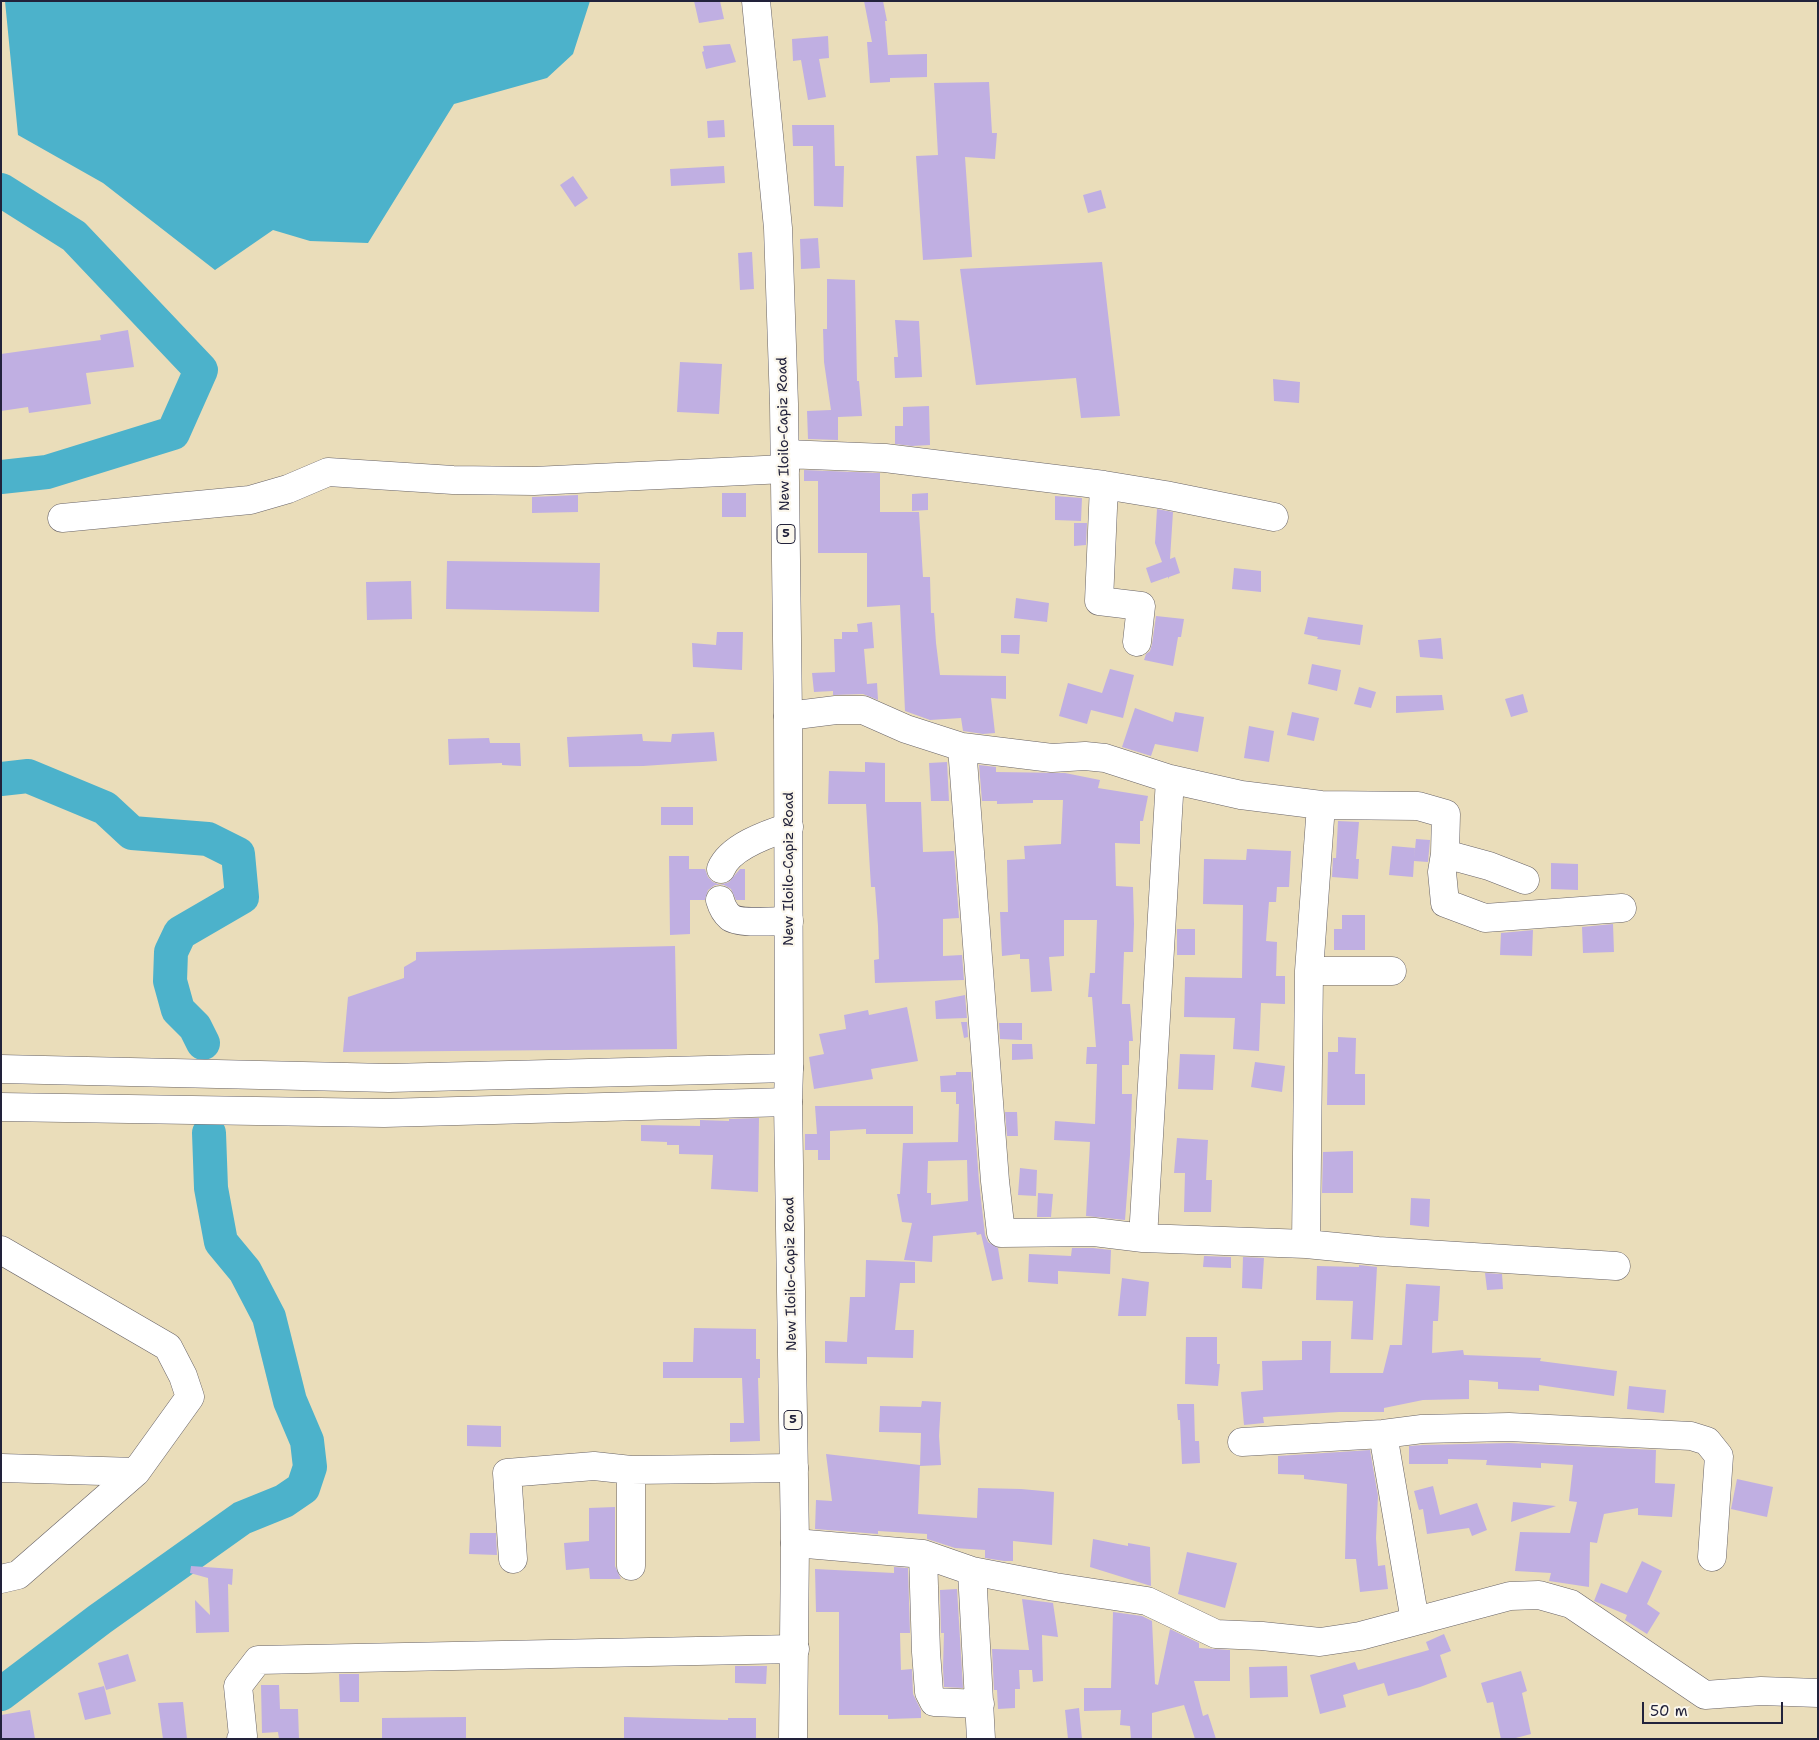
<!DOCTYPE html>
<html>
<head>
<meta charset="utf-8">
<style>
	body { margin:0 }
	#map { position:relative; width:1819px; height:1740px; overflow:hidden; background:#eaddba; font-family:"Shantell Sans",sans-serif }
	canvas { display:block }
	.frame { position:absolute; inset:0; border:2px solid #22223b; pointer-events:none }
	.scale { position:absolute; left:1642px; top:1702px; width:141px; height:22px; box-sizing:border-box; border:2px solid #22223b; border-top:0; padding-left:6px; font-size:15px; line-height:18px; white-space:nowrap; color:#22223b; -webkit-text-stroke:4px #fbf7ec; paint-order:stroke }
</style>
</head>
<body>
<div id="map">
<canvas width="1819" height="1740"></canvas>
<div class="frame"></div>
<div class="scale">50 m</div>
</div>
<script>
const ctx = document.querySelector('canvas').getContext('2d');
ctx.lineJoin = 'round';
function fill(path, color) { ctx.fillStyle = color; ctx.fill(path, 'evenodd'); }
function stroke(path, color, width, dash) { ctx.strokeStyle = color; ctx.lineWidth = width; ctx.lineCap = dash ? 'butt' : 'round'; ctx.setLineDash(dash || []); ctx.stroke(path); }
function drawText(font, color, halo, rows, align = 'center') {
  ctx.font = font + ' "Shantell Sans",sans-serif'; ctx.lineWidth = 4.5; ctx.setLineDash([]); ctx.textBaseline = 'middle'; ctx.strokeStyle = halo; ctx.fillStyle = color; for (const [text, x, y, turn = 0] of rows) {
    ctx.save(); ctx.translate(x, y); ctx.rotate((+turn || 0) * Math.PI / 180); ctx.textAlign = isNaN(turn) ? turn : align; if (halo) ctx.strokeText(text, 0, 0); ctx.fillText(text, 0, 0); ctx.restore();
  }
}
fill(new Path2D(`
	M 5,1 L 590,1 L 573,54 L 547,78 L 454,104 L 368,243 L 310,241 L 273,230 L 215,270 L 103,183 L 18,135 Z`), '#4cb2cb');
stroke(new Path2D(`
	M 1,190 L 74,236 L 201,370 L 173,433 L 47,472 L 1,477
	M 1,779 L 28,776 L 105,808 L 132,833 L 208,839 L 238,854 L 242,897 L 180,933 L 171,952 L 170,981 L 178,1010 L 195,1027 L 203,1043
	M 1,1694 L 100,1619 L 242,1518 L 284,1501 L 303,1488 L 310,1467 L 307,1441 L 290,1401 L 269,1317 L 245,1271 L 221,1242 L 211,1188 L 209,1133`), '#4cb2cb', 34);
fill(new Path2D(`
	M 694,1 L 720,1 L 724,19 L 699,23 Z
	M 864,1 L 883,1 L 887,21 L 885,21 L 888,55 L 927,54 L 927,77 L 890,78 L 890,82 L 870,83 L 867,42 L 872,42 Z
	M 828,36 L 829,58 L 819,59 L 826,97 L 808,100 L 801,60 L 793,61 L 792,39 Z
	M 730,44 L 736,62 L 706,69 L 702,52 L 704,51 L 703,46 Z
	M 989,82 L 992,133 L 997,133 L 995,159 L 965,157 L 972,257 L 923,260 L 916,156 L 938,155 L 934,83 Z
	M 724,120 L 725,137 L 708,138 L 707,121 Z
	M 792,125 L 834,125 L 835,166 L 844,166 L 843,207 L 814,206 L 813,146 L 793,146 Z
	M 724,166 L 725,183 L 671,186 L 670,169 Z
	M 573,176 L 588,198 L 575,207 L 560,185 Z
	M 1101,190 L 1106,208 L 1088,213 L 1083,195 Z
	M 818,238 L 820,268 L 801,269 L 800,239 Z
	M 752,252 L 754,289 L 740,290 L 738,253 Z
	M 1102,262 L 1120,416 L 1081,418 L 1076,378 L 976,385 L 960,269 Z
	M 827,279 L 855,280 L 857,381 L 859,381 L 862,416 L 838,417 L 838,440 L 808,439 L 807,411 L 831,410 L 824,362 L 823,329 L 827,329 Z
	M 895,320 L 919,321 L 922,377 L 895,378 L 894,357 L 898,357 Z
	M 128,330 L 134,367 L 86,373 L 91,404 L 29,413 L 28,407 L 1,411 L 1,354 L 101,340 L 100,335 Z
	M 680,362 L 722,364 L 719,414 L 677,412 Z
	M 1273,379 L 1300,382 L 1299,403 L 1274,401 Z
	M 929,406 L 930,445 L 912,446 L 895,444 L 895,426 L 903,426 L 903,407 Z
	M 804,470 L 880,473 L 880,512 L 919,512 L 923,577 L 930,577 L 931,613 L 934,613 L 936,643 L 940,675 L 1006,676 L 1006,699 L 991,698 L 995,733 L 983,734 L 963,731 L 961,718 L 930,720 L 905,711 L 900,605 L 867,607 L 867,553 L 818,553 L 818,481 L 804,481 Z
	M 722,493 L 746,493 L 746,517 L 722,517 Z
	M 928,493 L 928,510 L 912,511 L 912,494 Z
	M 578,495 L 578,512 L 532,513 L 532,497 Z
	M 1055,496 L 1082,498 L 1081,521 L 1055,520 Z
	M 1157,509 L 1173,512 L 1170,559 L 1175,557 L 1180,573 L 1169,577 L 1169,579 L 1168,577 L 1151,583 L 1146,568 L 1162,562 L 1155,543 Z
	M 1074,523 L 1087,523 L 1086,545 L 1074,546 Z
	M 447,561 L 600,563 L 599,612 L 446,609 Z
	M 1234,568 L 1261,571 L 1261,592 L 1232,589 Z
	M 411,581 L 412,619 L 367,620 L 366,582 Z
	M 1016,598 L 1049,603 L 1047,622 L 1014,618 Z
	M 1156,616 L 1184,619 L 1181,637 L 1178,637 L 1173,666 L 1144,660 L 1146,654 L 1150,651 L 1152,644 Z
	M 1308,617 L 1363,625 L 1360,645 L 1317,639 L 1318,637 L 1304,634 Z
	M 872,622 L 874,648 L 864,649 L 867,684 L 877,683 L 878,700 L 863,694 L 833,695 L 833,691 L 814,692 L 812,673 L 835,672 L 834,639 L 842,639 L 842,632 L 858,632 L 857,624 Z
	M 717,632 L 743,632 L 742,670 L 693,667 L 692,643 L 716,645 Z
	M 1001,635 L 1020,635 L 1019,654 L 1001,653 Z
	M 1441,638 L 1443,659 L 1420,657 L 1418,640 Z
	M 1312,664 L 1341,670 L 1337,691 L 1308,684 Z
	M 1110,669 L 1134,675 L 1123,718 L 1091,710 L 1087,724 L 1059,716 L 1068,683 L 1102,693 Z
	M 1359,687 L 1376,692 L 1371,708 L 1354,704 Z
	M 1523,694 L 1528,712 L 1511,717 L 1505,699 Z
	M 1442,695 L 1444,710 L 1396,713 L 1396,696 Z
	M 1135,708 L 1173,722 L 1175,712 L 1204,717 L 1198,752 L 1155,744 L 1151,756 L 1122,747 Z
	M 1292,712 L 1319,718 L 1314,741 L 1287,735 Z
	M 1249,726 L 1274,731 L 1269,762 L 1244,758 Z
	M 714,732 L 717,761 L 643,766 L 569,767 L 567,737 L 642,734 L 643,741 L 671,742 L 672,734 Z
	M 489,738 L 490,743 L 520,743 L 521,766 L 502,765 L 502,763 L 449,765 L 448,739 Z
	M 865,762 L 885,763 L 885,802 L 921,802 L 923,852 L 954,851 L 959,918 L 943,919 L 943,956 L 962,955 L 964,980 L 875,983 L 874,960 L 879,959 L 878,926 L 875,887 L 871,887 L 866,804 L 828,804 L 829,771 L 865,772 Z
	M 947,762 L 949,801 L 931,801 L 929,763 Z
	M 979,765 L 996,767 L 996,772 L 1065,773 L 1100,780 L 1098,788 L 1148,796 L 1143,821 L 1140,821 L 1140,844 L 1115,843 L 1116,886 L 1133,887 L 1134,924 L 1133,952 L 1124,952 L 1122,1004 L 1130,1004 L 1133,1041 L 1129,1041 L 1129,1065 L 1122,1065 L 1122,1094 L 1132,1094 L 1130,1155 L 1125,1220 L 1086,1216 L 1090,1142 L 1054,1140 L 1055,1121 L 1095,1124 L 1097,1064 L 1086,1064 L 1087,1047 L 1096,1047 L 1092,997 L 1088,997 L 1090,973 L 1095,973 L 1097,920 L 1064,920 L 1064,956 L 1049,957 L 1052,991 L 1031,992 L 1029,959 L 1020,959 L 1020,954 L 1002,956 L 1000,912 L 1008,912 L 1007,860 L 1025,859 L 1024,846 L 1061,844 L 1063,800 L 1033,800 L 1033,803 L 997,804 L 997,801 L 982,801 Z
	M 661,807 L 693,807 L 693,825 L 661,825 Z
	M 1338,821 L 1359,822 L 1356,859 L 1359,859 L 1358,879 L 1332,877 L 1333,858 L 1336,858 Z
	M 1416,839 L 1430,840 L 1428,862 L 1414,861 L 1413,877 L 1389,875 L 1392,846 L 1415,848 L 1414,859 Z
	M 1247,849 L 1291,851 L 1289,887 L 1277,887 L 1276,902 L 1269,902 L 1266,941 L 1277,942 L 1276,976 L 1285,976 L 1285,1004 L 1261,1003 L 1259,1051 L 1233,1049 L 1235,1018 L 1184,1017 L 1185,977 L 1242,978 L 1243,905 L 1203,904 L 1204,859 L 1246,860 Z
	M 669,856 L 689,856 L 689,869 L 705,869 L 708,877 L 713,882 L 720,885 L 729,882 L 740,869 L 745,869 L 745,900 L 736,900 L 731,889 L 724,885 L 715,885 L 708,890 L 705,900 L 690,900 L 690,934 L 670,935 Z
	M 1551,863 L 1578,864 L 1578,890 L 1551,889 Z
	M 1342,915 L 1365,915 L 1365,950 L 1334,950 L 1334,929 L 1342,929 Z
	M 1613,924 L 1614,952 L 1583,953 L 1582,927 Z
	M 1177,929 L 1195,929 L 1195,955 L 1177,955 Z
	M 1533,930 L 1532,956 L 1500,955 L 1501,933 Z
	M 675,946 L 677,1049 L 343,1052 L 348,997 L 404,978 L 404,967 L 416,960 L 416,952 Z
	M 965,995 L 967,1018 L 936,1019 L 935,1001 Z
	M 907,1007 L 918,1061 L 871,1069 L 873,1079 L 814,1089 L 809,1057 L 824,1054 L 819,1034 L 846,1029 L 844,1015 L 868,1010 L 869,1015 Z
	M 961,1022 L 967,1022 L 968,1037 L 964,1038 Z
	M 999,1023 L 1022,1023 L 1022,1040 L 1000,1039 Z
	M 1338,1037 L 1356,1038 L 1355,1074 L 1365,1074 L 1365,1105 L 1327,1105 L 1328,1052 L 1338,1052 Z
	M 1012,1044 L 1032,1044 L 1033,1059 L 1012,1060 Z
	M 1180,1054 L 1215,1055 L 1213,1090 L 1178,1089 Z
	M 1255,1062 L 1285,1066 L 1282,1092 L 1251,1087 Z
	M 956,1072 L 971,1072 L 979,1182 L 985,1235 L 988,1242 L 998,1248 L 1003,1279 L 992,1281 L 981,1234 L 977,1235 L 976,1232 L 933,1236 L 932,1262 L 904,1260 L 912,1223 L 902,1222 L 897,1194 L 900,1194 L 903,1143 L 958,1142 L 959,1104 L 956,1104 L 956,1092 L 941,1092 L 940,1076 L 956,1075 ZM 967,1160 L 968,1201 L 931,1205 L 931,1193 L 927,1193 L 928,1161 Z
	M 815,1106 L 913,1106 L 913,1134 L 866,1134 L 866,1129 L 830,1131 L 830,1160 L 818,1160 L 818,1150 L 805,1150 L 805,1134 L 817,1134 Z
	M 1005,1112 L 1017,1112 L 1018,1136 L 1007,1136 Z
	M 759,1118 L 758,1192 L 711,1189 L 713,1155 L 679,1154 L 679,1145 L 667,1145 L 667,1142 L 641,1141 L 641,1125 L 700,1126 L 700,1120 L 729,1121 L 729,1119 Z
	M 1177,1138 L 1208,1140 L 1206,1180 L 1212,1180 L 1211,1212 L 1184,1212 L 1185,1173 L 1174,1173 Z
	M 1353,1151 L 1353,1193 L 1322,1193 L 1323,1152 Z
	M 1020,1168 L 1037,1170 L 1036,1196 L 1018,1195 Z
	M 1038,1193 L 1053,1194 L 1051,1217 L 1037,1217 Z
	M 1411,1198 L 1430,1199 L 1429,1227 L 1410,1225 Z
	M 1072,1248 L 1093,1248 L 1111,1250 L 1110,1274 L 1058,1271 L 1058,1284 L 1028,1282 L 1029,1254 L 1071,1256 Z
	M 1204,1256 L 1231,1257 L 1231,1268 L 1203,1267 Z
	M 1243,1257 L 1264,1258 L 1262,1289 L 1242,1288 Z
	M 866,1260 L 915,1262 L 915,1283 L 900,1283 L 895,1330 L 914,1330 L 913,1358 L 867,1357 L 867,1364 L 825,1363 L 825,1341 L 847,1342 L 850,1297 L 865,1297 Z
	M 1359,1265 L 1377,1267 L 1373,1340 L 1351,1339 L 1353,1301 L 1316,1300 L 1317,1266 L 1359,1267 Z
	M 1485,1273 L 1502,1274 L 1503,1289 L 1487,1290 Z
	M 1122,1278 L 1149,1282 L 1146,1316 L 1118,1316 Z
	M 1406,1284 L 1440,1286 L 1438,1321 L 1433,1321 L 1432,1353 L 1463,1350 L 1464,1355 L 1541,1358 L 1540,1361 L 1617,1371 L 1614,1396 L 1539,1385 L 1539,1391 L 1498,1389 L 1498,1382 L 1469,1380 L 1469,1399 L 1423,1400 L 1384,1408 L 1384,1412 L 1339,1412 L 1263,1417 L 1264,1423 L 1244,1425 L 1241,1392 L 1263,1390 L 1262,1361 L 1302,1360 L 1302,1341 L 1331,1341 L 1330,1373 L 1383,1373 L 1390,1345 L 1402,1345 Z
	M 694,1328 L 756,1329 L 756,1359 L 760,1359 L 760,1378 L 758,1378 L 760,1441 L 730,1442 L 730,1423 L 744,1423 L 742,1378 L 663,1378 L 663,1362 L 693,1362 Z
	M 1186,1337 L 1217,1337 L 1217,1364 L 1220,1364 L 1218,1386 L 1185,1384 Z
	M 1629,1386 L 1666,1390 L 1664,1413 L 1627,1409 Z
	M 922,1401 L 941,1402 L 939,1436 L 941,1465 L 920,1466 L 921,1433 L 879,1432 L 880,1406 L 921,1407 Z
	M 1177,1404 L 1194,1404 L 1195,1441 L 1199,1441 L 1200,1463 L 1182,1464 L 1180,1420 L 1178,1420 Z
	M 467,1425 L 501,1426 L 501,1447 L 467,1446 Z
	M 1509,1443 L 1656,1450 L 1655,1483 L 1675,1484 L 1672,1517 L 1638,1515 L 1638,1508 L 1604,1514 L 1597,1543 L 1590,1542 L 1589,1587 L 1549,1581 L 1551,1573 L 1515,1571 L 1520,1532 L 1570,1533 L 1577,1502 L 1569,1501 L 1573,1465 L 1541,1463 L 1541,1468 L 1486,1465 L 1487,1460 L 1448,1459 L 1448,1464 L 1409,1464 L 1409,1446 L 1423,1445 Z
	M 1370,1450 L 1378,1496 L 1376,1538 L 1378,1566 L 1385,1565 L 1388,1589 L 1360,1592 L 1356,1559 L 1345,1559 L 1347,1484 L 1304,1479 L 1304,1475 L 1278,1474 L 1278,1456 Z
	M 826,1454 L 920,1465 L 918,1514 L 977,1518 L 978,1488 L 1021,1489 L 1054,1492 L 1052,1545 L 1013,1541 L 1013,1561 L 1004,1561 L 985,1558 L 985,1550 L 955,1548 L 927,1539 L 927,1534 L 878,1531 L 878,1534 L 815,1529 L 816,1500 L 832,1501 Z
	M 1737,1479 L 1773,1487 L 1767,1517 L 1731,1509 Z
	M 1433,1486 L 1440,1515 L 1477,1503 L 1487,1530 L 1472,1536 L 1469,1528 L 1427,1534 L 1423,1509 L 1419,1510 L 1414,1491 Z
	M 1513,1502 L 1556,1506 L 1511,1522 Z
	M 615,1507 L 615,1566 L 621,1579 L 590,1579 L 589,1568 L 566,1570 L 564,1543 L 589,1541 L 589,1508 Z
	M 470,1533 L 496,1533 L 497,1555 L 469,1554 Z
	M 1093,1539 L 1128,1546 L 1128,1543 L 1150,1547 L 1151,1586 L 1090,1567 Z
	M 1187,1552 L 1237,1563 L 1225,1608 L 1178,1594 Z
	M 1642,1561 L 1662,1571 L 1647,1604 L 1660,1613 L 1647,1634 L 1625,1620 L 1627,1615 L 1594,1601 L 1601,1583 L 1627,1593 Z
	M 191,1566 L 233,1569 L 232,1585 L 228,1584 L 229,1632 L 196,1633 L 195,1600 L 210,1615 L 208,1578 L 190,1573 Z
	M 894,1567 L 908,1568 L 910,1633 L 900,1633 L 901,1670 L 912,1669 L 913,1694 L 921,1710 L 921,1718 L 888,1719 L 888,1715 L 839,1715 L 839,1612 L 816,1612 L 815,1569 L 894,1573 Z
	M 957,1589 L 963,1688 L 944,1687 L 943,1668 L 944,1633 L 941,1633 L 940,1590 Z
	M 1022,1599 L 1053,1603 L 1058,1637 L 1042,1635 L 1043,1681 L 1033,1682 L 1032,1670 L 1019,1670 L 1020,1689 L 1015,1689 L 1015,1708 L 998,1709 L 997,1690 L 994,1690 L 992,1649 L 1029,1650 Z
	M 1113,1612 L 1142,1616 L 1152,1621 L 1155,1684 L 1158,1685 L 1170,1629 L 1199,1643 L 1199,1648 L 1230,1650 L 1230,1681 L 1194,1681 L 1203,1716 L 1208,1714 L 1216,1739 L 1195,1739 L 1184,1705 L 1152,1713 L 1152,1739 L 1131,1739 L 1130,1726 L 1120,1725 L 1121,1710 L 1084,1711 L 1084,1688 L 1111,1688 Z
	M 1444,1634 L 1451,1651 L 1440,1655 L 1447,1677 L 1420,1687 L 1388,1696 L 1384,1683 L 1343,1695 L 1346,1707 L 1320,1714 L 1310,1675 L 1355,1662 L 1358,1670 L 1429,1650 L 1426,1642 Z
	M 128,1654 L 136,1681 L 106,1690 L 98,1663 Z
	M 735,1666 L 767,1666 L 766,1684 L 735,1683 Z
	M 1287,1666 L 1288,1697 L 1250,1698 L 1249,1667 Z
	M 1521,1671 L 1527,1691 L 1522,1693 L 1531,1734 L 1512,1739 L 1501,1739 L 1493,1702 L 1487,1703 L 1481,1683 Z
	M 339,1674 L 359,1674 L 359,1702 L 340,1702 Z
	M 261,1685 L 279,1685 L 280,1709 L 298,1709 L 299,1739 L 279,1739 L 278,1732 L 262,1733 Z
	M 104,1686 L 111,1714 L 85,1720 L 78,1693 Z
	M 183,1702 L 187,1739 L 163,1739 L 158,1703 Z
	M 1079,1708 L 1082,1739 L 1068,1739 L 1065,1710 Z
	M 30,1710 L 35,1739 L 1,1739 L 1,1715 Z
	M 466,1717 L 466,1739 L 382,1739 L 382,1718 Z
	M 624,1717 L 728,1720 L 728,1718 L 756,1718 L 756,1739 L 624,1739 Z`), '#c0afe2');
const minor = new Path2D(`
	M 785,454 L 885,458 L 1104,485 L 1165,495 L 1274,517
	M 1104,485 L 1099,601 L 1141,606 L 1137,642
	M 62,518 L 250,500 L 288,489 L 328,472 L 453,480 L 534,481 L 785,469
	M 788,716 L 836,710 L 863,710 L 906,729 L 962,747 L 1052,758 L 1085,756 L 1105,758 L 1170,779 L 1241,795 L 1321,805 L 1418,806 L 1446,814 L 1445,854 L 1442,872 L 1445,903 L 1485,918 L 1622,908
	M 962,747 L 995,1181 L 1001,1233 L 1094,1232 L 1143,1238 L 1306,1244 L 1378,1251 L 1616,1266
	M 1445,854 L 1489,866 L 1525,880
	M 721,869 C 730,847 767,834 789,827
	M 720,900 C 722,907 724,912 730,917 C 738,924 776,921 789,921
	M 1309,971 L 1392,971
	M 1,1069 L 389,1078 L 789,1068
	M 1,1107 L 384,1113 L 788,1102
	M 1143,1238 L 1170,779
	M 1306,1244 L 1309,971 L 1321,805
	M 1,1250 L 168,1347 L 183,1376 L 190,1397 L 136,1472 L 18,1575 L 1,1579
	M 1383,1434 L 1415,1621
	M 1242,1442 L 1383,1434 L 1422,1429 L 1509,1427 L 1691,1436 L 1707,1441 L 1719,1456 L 1712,1557
	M 2,1468 L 136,1472
	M 631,1470 L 631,1566
	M 795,1543 L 923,1554 L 972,1571 L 1055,1587 L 1147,1601 L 1216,1634 L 1262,1636 L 1320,1642 L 1360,1636 L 1510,1596 L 1539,1595 L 1571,1604 L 1705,1695 L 1761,1691 L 1818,1693
	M 923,1554 L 926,1652 L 929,1692 L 934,1702 L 980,1704
	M 513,1559 L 507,1473 L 594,1466 L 631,1470 L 794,1468
	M 972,1571 L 981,1739
	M 241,1739 L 243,1736 L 238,1686 L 258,1660 L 795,1649`);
const highway = new Path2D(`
	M 756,1 L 778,228 L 784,404 L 788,716 L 789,1068 L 788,1102 L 795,1543 L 793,1739`);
stroke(minor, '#686367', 29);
stroke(highway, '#686367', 29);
stroke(minor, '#fff', 28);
stroke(highway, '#fff', 28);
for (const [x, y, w] of [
	[786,534,18],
	[793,1420,18]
]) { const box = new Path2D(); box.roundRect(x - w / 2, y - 9.5, w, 19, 4); ctx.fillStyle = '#fbf7ec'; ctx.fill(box); stroke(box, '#22223b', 1); }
drawText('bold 12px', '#22223b', null, [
	["5",786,534],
	["5",793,1420]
]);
drawText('14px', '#22223b', '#fbf7ec', [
	["New Iloilo-Capiz Road",784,434,-91],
	["New Iloilo-Capiz Road",789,869,-90],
	["New Iloilo-Capiz Road",791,1274,-91]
]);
</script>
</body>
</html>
